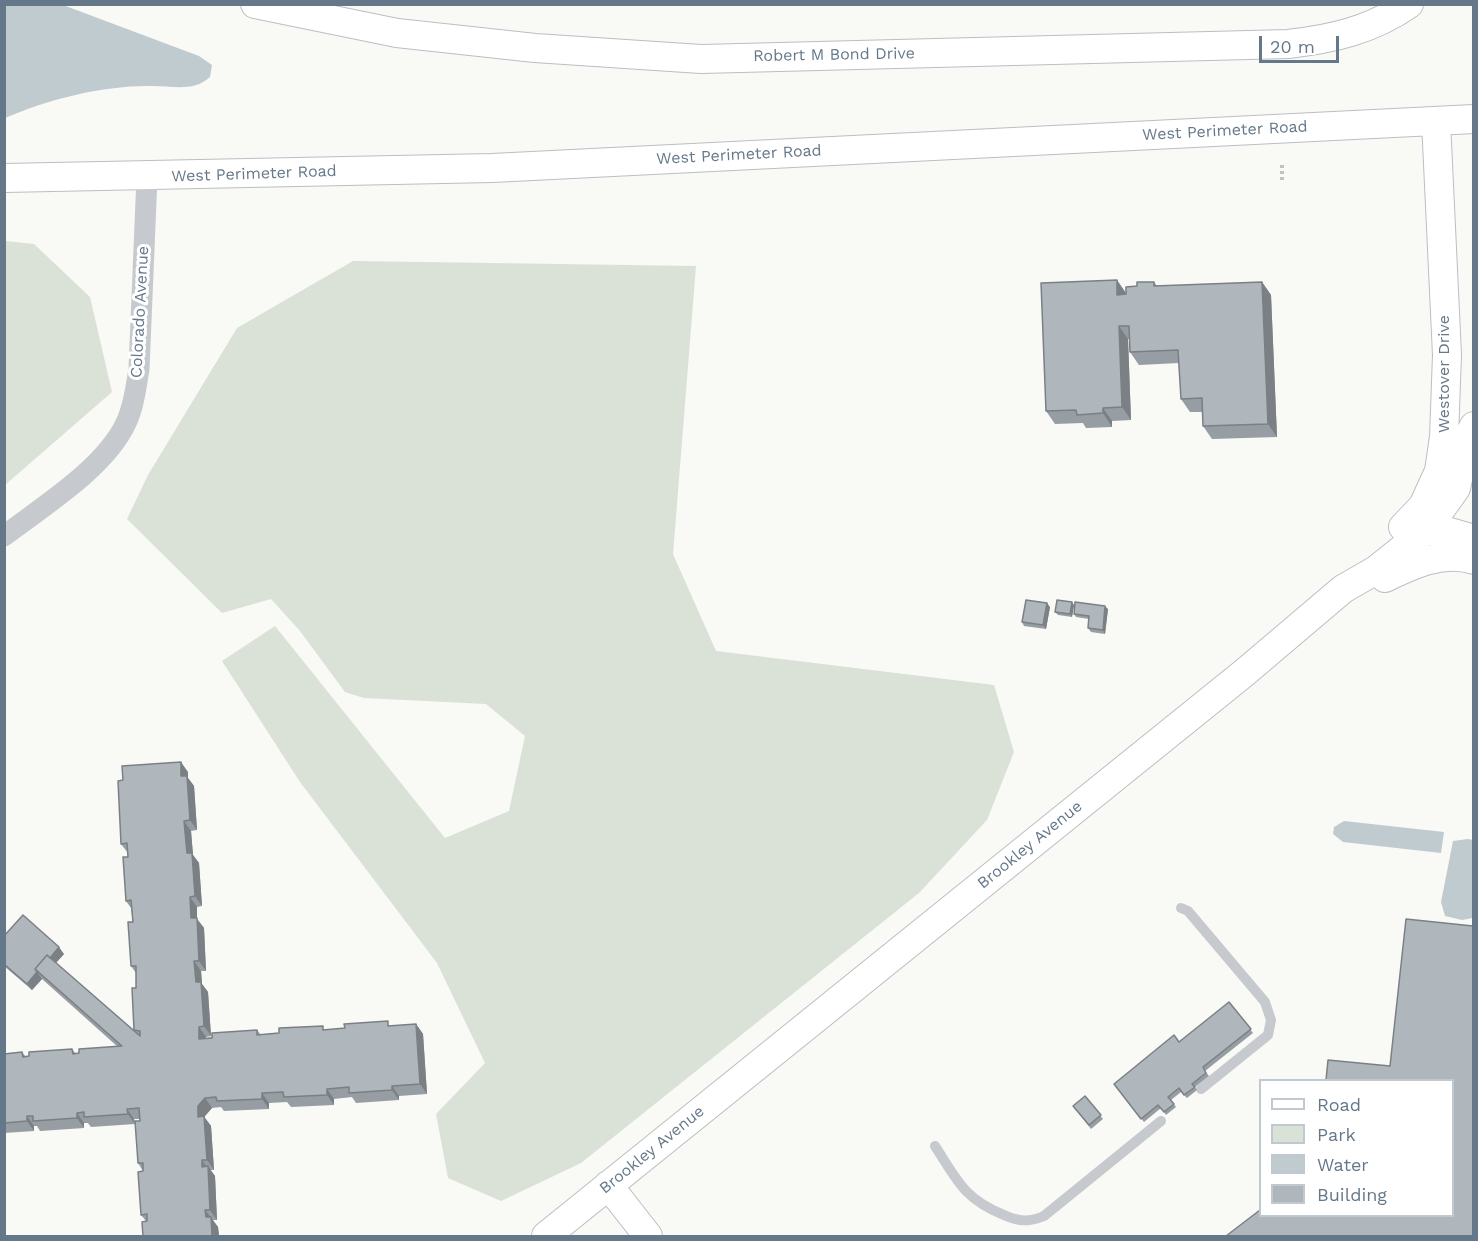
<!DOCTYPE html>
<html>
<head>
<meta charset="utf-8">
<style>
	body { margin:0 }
	#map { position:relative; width:1478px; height:1241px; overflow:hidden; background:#f9f9f6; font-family:"Work Sans",sans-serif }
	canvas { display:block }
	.frame { position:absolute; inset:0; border:6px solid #657889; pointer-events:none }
	.legend { position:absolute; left:1259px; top:1079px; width:195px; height:138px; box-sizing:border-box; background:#fff; border:2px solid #c1c9d0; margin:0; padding:8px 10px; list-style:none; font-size:18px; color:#657889 }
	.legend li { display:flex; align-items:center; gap:12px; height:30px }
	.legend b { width:30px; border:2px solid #c1c9d0 }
	.scale { position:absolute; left:1259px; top:36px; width:80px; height:27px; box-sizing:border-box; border:3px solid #657889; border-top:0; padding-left:8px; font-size:18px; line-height:21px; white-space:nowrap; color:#657889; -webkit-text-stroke:4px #fff; paint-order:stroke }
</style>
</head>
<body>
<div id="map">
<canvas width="1478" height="1241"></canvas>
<div class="frame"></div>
<ul class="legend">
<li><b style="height:8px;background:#fff"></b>Road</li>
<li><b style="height:16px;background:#dae1d7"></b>Park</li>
<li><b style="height:16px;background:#c0cbd0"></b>Water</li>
<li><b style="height:16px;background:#afb7bd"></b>Building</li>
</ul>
<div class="scale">20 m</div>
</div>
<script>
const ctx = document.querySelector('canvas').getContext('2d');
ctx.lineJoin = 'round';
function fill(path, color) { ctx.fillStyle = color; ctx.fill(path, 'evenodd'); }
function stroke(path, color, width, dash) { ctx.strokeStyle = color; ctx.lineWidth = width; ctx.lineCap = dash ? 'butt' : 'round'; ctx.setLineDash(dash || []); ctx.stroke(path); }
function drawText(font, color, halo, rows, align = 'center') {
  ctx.font = font + ' "Work Sans",sans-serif'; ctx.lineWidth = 6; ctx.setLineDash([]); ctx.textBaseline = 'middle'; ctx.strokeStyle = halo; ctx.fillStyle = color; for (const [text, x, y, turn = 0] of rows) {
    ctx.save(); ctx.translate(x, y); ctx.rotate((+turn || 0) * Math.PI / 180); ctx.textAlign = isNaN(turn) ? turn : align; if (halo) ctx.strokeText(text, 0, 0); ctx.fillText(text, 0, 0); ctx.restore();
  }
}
fill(new Path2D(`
	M 5,241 L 34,244 L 90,297 L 112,392 L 5,485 Z
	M 353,261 L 696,266 L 673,554 L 716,651 L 994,685 L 1014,752 L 987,820 L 919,893 L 581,1163 L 501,1201 L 448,1178 L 436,1114 L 485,1063 L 437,963 L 300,782 L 222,661 L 275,626 L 445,838 L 509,811 L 525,736 L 486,704 L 364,698 L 345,692 L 300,631 L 271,599 L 222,613 L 127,519 L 148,475 L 237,328 Z`), '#dae1d7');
fill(new Path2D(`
	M 5,4 L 63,5 L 199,56 L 212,65 L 210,77 C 194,92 173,86 153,86 C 104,85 49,99 5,118 Z
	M 1344,821 L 1444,832 L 1441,853 L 1343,842 L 1333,834 L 1334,827 Z
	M 1468,839 L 1473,840 L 1473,918 L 1462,920 L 1445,916 L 1441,902 L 1453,841 Z`), '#c0cbd0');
const secondary = new Path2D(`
	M 255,4 L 397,33 L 535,48 L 701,59 L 1288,44 C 1332,39 1372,30 1409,4
	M 4,178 L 492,168 L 1474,119
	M 1403,527 L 1423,506 L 1439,471 L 1444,437 L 1447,355 L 1436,121
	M 1411,531 L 1446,531 L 1474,539
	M 1385,578 C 1412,565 1443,550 1474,560
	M 608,1185 L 648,1236
	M 546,1236 L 1244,673 L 1343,589 L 1376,570 L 1426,530 L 1456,488 L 1467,439 L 1474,426`);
stroke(secondary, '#babfc4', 30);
stroke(new Path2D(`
	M 1282,180 L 1282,162`), '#bfc2c4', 4, [3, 3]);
stroke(new Path2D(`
	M 1181,908 L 1188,911 L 1265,1002 L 1271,1020 L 1268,1035 L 1201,1089
	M 935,1146 C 957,1180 964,1199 1004,1215 C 1019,1222 1030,1222 1044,1216 L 1161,1121`), '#c6cace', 10);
stroke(new Path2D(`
	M 4,536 C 43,506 105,468 126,423 C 134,406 136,387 139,369 L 147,177`), '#c6cace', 21);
stroke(secondary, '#fff', 28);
fill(new Path2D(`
	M 1154,282 L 1157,286 L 1262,282 L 1271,295 L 1277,437 L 1212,439 L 1203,426 L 1202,412 L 1190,412 L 1181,399 L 1179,363 L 1139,365 L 1130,352 L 1129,339 L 1128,339 L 1131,420 L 1112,421 L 1112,427 L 1086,428 L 1083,423 L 1055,424 L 1046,411 L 1126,292 L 1137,286 Z
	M 1074,605 L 1072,617 L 1058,615 L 1055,612 Z
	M 1050,607 L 1046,629 L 1024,626 L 1022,622 Z
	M 1108,609 L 1105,634 L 1091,632 L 1088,628 L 1089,619 L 1076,617 L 1074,614 Z
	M 188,772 L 188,778 L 194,786 L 197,830 L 191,831 L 193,855 L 199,863 L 202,906 L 197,907 L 197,919 L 204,928 L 206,971 L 201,971 L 202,984 L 208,992 L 211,1036 L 206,1037 L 206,1038 L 257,1030 L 261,1035 L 416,1024 L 423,1034 L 427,1094 L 399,1096 L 399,1100 L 356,1103 L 352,1097 L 334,1099 L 334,1105 L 291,1107 L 287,1102 L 269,1103 L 269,1109 L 224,1111 L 221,1107 L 212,1108 L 205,1116 L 205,1118 L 211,1126 L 214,1170 L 210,1170 L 215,1176 L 217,1220 L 213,1220 L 218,1227 L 219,1236 L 143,1236 L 146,1221 L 141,1215 L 143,1171 L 138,1163 L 140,1119 L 134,1119 L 135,1124 L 91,1127 L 88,1123 L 84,1123 L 84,1128 L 40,1131 L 37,1126 L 34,1126 L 34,1131 L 4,1133 L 4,1054 L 22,1052 L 26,1057 L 72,1049 L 76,1054 L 118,1047 L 42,979 L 32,990 L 4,966 L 4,936 L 64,954 L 56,963 L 136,1032 L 134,1030 L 136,988 L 136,973 L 131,966 L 133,922 L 131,908 L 126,901 L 128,853 L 121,844 L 123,780 Z
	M 1229,1002 L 1253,1033 L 1205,1071 L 1209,1076 L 1195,1087 L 1197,1090 L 1187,1098 L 1181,1092 L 1171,1100 L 1176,1107 L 1166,1115 L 1161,1108 L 1144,1122 L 1114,1084 L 1179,1042 Z
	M 1085,1096 L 1103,1119 L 1091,1129 L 1073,1106 Z`), '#969da3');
fill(new Path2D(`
	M 1117,280 L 1126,293 L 1126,308 L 1117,295 Z
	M 1262,282 L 1271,295 L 1277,437 L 1268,424 Z
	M 1119,326 L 1128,339 L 1131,420 L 1122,407 Z
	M 1103,408 L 1112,421 L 1112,427 L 1103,413 Z
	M 1072,602 L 1074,605 L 1072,617 L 1070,614 Z
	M 1047,603 L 1050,607 L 1046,629 L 1043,625 Z
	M 1105,606 L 1108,609 L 1105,634 L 1103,630 Z
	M 181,762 L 188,772 L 188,778 L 194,786 L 197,830 L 190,820 L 181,776 Z
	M 184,821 L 191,831 L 193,855 L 199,863 L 202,906 L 195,896 L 187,853 Z
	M 190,897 L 197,907 L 197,919 L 204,928 L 206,971 L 199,961 L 191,918 Z
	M 59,947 L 64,954 L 43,977 L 37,972 Z
	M 194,961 L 201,971 L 202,984 L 208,992 L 211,1036 L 204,1026 L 196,982 Z
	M 37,972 L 42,979 L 32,990 L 27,984 Z
	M 416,1024 L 423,1034 L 427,1094 L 420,1084 Z
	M 199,1027 L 206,1037 L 206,1049 L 199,1039 Z
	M 392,1086 L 399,1096 L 399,1100 L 392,1090 Z
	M 327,1089 L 334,1099 L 334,1105 L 327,1095 Z
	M 262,1093 L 269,1103 L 269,1109 L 262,1099 Z
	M 205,1098 L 212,1108 L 205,1116 L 205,1118 L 211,1126 L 214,1170 L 207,1160 L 198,1117 L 198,1106 Z
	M 127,1109 L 134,1119 L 135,1124 L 128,1114 Z
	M 77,1113 L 84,1123 L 84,1128 L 77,1118 Z
	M 27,1116 L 34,1126 L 34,1131 L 27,1121 Z
	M 202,1160 L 208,1169 L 208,1166 L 215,1176 L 217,1220 L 210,1210 Z
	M 205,1210 L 218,1227 L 219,1236 L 212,1236 L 206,1217 Z`), '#7a8084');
const building = new Path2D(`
	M 1117,280 L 1117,295 L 1126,294 L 1126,287 L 1137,286 L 1137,282 L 1154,282 L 1154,286 L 1262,282 L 1268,424 L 1203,426 L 1202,398 L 1181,399 L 1178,350 L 1130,352 L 1129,326 L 1119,326 L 1122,407 L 1103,408 L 1103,413 L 1077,415 L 1076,410 L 1046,411 L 1041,283 Z
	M 1026,600 L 1047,603 L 1043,625 L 1022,622 Z
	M 1057,600 L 1072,602 L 1070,614 L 1055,612 Z
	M 1075,602 L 1105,606 L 1103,630 L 1088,628 L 1089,616 L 1074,614 Z
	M 181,762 L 181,776 L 187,776 L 190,820 L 184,821 L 187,853 L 192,853 L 195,896 L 190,897 L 191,918 L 197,918 L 199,961 L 194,961 L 196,982 L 201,982 L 204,1026 L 199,1027 L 199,1039 L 212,1038 L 212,1033 L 257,1030 L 257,1035 L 279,1033 L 279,1028 L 323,1026 L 323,1030 L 345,1028 L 344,1024 L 388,1021 L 388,1026 L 416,1024 L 420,1084 L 392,1086 L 392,1090 L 349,1093 L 349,1087 L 327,1089 L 327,1095 L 284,1097 L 283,1092 L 262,1093 L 262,1099 L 217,1101 L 216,1097 L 205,1098 L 198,1106 L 198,1117 L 204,1116 L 207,1160 L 202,1160 L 202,1167 L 208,1166 L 210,1210 L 205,1210 L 206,1217 L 211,1217 L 212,1236 L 143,1236 L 142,1222 L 147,1221 L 147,1214 L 141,1215 L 138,1172 L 143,1171 L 143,1163 L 138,1163 L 135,1121 L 140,1121 L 139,1108 L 127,1109 L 128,1114 L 84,1117 L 84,1112 L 77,1113 L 77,1118 L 33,1121 L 33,1116 L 27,1116 L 27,1121 L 4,1123 L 4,1054 L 22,1052 L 23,1057 L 29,1056 L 29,1052 L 72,1049 L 73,1054 L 79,1053 L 79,1049 L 122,1046 L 35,969 L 47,955 L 140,1036 L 140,1031 L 134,1030 L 132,988 L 136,988 L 136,966 L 131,966 L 128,922 L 133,922 L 131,900 L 126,901 L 123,857 L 128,857 L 127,843 L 121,844 L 118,781 L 123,780 L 122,766 Z
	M 23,915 L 59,947 L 50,958 L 47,955 L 35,969 L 37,972 L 27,984 L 4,964 L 4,936 Z
	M 1406,919 L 1473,926 L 1473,1236 L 1226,1236 L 1260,1210 L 1260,1215 L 1452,1215 L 1452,1080 L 1326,1080 L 1328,1060 L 1390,1066 Z
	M 1229,1002 L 1251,1029 L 1203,1067 L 1206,1073 L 1192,1084 L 1195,1087 L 1184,1095 L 1179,1088 L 1168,1097 L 1174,1104 L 1164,1112 L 1158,1105 L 1141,1119 L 1114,1084 L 1174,1035 L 1179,1042 Z
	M 1085,1096 L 1101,1115 L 1089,1125 L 1073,1106 Z`);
fill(building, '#afb7bd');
stroke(building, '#7a8084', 1.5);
drawText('16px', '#657889', '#fff', [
	["Robert M Bond Drive",834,55,-1],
	["West Perimeter Road",1225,131,-3],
	["West Perimeter Road",739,155,-3],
	["West Perimeter Road",254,174,-2],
	["Colorado Avenue",140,312,-87],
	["Westover Drive",1444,374,-90],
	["Brookley Avenue",1030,845,-39],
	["Brookley Avenue",652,1150,-39]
]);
</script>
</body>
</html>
